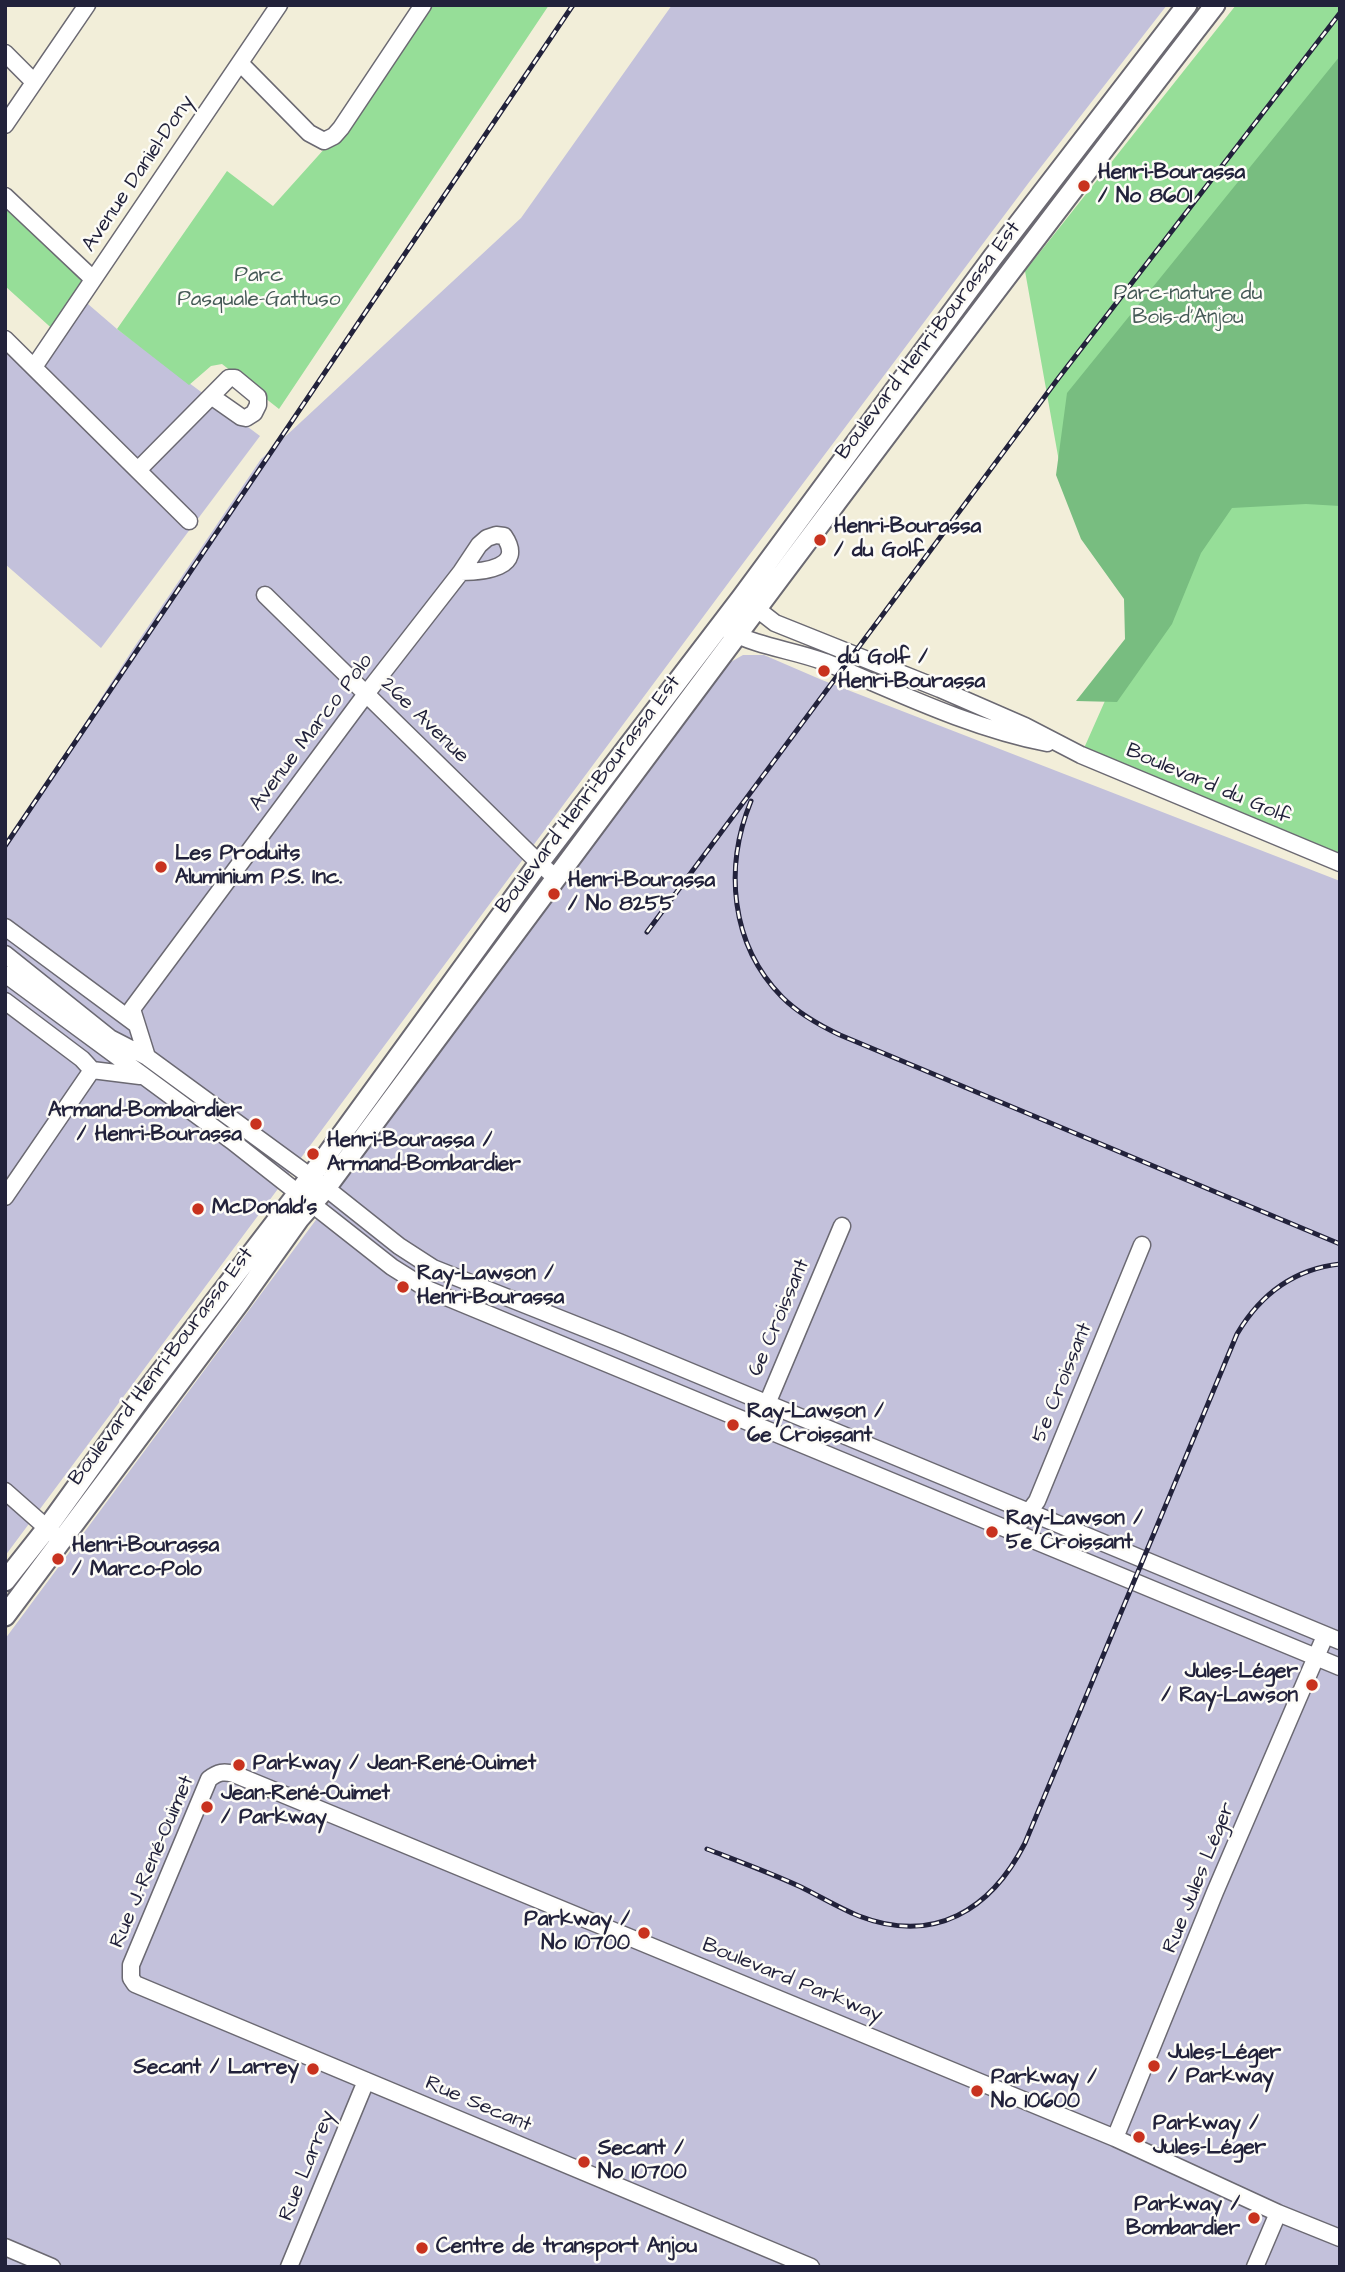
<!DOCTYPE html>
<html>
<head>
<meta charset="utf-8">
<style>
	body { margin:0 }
	#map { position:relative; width:1345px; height:2272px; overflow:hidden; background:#f2eed9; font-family:"Architects Daughter",sans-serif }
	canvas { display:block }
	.frame { position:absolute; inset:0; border:7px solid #22223b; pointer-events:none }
</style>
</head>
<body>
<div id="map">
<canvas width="1345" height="2272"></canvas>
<div class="frame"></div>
</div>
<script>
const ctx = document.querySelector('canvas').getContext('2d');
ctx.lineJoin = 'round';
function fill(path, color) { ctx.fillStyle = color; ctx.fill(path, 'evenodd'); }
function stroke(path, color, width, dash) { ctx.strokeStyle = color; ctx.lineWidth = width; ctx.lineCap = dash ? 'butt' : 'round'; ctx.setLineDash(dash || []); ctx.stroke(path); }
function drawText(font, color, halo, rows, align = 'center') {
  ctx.font = font + ' "Architects Daughter",sans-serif'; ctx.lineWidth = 5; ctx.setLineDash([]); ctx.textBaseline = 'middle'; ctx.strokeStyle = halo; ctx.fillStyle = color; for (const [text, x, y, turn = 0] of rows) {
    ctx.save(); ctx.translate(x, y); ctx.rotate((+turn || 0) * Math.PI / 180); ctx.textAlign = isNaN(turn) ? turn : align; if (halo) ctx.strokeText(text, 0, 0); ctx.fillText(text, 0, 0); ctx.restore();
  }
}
fill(new Path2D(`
	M 672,5 L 1167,5 L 1030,181 L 732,578 L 5,1556 L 5,846 L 133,649 L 261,459 L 521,218 Z
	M 81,298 L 117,329 L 260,436 L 101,648 L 5,564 L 5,342 L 34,367 Z
	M 743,655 L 764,655 L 822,680 L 1340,881 L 1340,2267 L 5,2267 L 5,1639 L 729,663 Z`), '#c3c1db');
fill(new Path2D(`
	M 424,5 L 549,5 L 279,409 L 222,364 L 211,366 L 189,385 L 117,329 L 227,171 L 273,206 L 335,137 Z
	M 1236,5 L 1340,5 L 1340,863 L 1081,755 L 1166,563 L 1063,484 L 1025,271 Z
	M 5,195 L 93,279 L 58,334 L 5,286 Z`), '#96de98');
fill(new Path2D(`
	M 1340,56 L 1340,506 L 1306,504 L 1232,508 L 1201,553 L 1172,624 L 1117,702 L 1076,701 L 1125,639 L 1124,599 L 1081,539 L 1056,475 L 1067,393 Z`), '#78bd80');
const minor = new Path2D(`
	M 5,53 L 34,82
	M 240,63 L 309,133 L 324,141 L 334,136 L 341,128 L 423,5
	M 5,125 L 87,5
	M 5,196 L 93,279
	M 5,339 L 189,521
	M 34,367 L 279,5
	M 138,470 L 229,378 L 235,378 L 258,397 L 258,405 L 254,413 L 246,418 L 241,417 L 211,396
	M 265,595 L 539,863 L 555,877
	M 748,602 L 775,623 L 940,689 L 1025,726 L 1081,755 L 1340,863
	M 729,631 C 759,647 793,650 825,662 C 897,692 970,728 1047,743
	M 5,927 L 136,1024
	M 5,954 L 110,1038 L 147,1057 L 326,1188 L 399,1246 L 433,1268 L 619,1342 L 1340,1641
	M 5,974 L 232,1141 L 392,1267 L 427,1289 L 1340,1667
	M 5,1001 L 82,1059 L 92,1070 L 140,1076
	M 147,1057 L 132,1009 L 366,694 L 461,572 L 479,545 L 487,538 L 496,535 L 504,536 C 526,568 483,572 461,572
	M 5,1197 L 92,1070
	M 764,1411 L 842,1226
	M 5,1491 L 56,1536
	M 1022,1521 L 1037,1501 L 1142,1245
	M 1115,2138 L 1215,1892 L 1325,1636
	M 5,2247 L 52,2267
	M 289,2267 L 366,2081
	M 811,2267 L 135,1984 L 131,1978 L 131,1965 L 209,1779 C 218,1772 224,1771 234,1774 L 1115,2138 L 1278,2213 L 1340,2238
	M 1255,2267 L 1278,2213`);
const major = new Path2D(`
	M 5,1581 L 47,1528 L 143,1395 L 321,1163 L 539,863 L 742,597 L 993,257 L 1187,5
	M 5,1616 L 239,1303 L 299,1219 L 326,1188 C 620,792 913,395 1215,5`);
stroke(minor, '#6b6972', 19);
stroke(major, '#6b6972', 23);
stroke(minor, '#fff', 16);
stroke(major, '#fff', 19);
const rail = new Path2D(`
	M 751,801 C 724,867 730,944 782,997 C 799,1014 819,1025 840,1035 L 1340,1244
	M 5,846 L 573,5
	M 647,932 L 1057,380 L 1340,13
	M 707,1849 C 738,1861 771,1873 801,1887 C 821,1897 839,1908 859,1916 C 934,1945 991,1910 1025,1843 L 1237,1334 C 1260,1295 1294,1269 1340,1264`);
stroke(rail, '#22223b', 5);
stroke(rail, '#fdfcf7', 2.5, [8]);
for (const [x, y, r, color] of [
	[1084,186,7,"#c8321e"],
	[820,540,7,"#c8321e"],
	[824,671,7,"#c8321e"],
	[161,867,7,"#c8321e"],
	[554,894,7,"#c8321e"],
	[256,1124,7,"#c8321e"],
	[313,1154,7,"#c8321e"],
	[198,1209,7,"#c8321e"],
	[403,1287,7,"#c8321e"],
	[733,1425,7,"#c8321e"],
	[992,1532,7,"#c8321e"],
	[58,1559,7,"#c8321e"],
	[1312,1685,7,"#c8321e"],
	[239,1765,7,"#c8321e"],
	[207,1807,7,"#c8321e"],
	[644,1933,7,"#c8321e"],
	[1154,2066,7,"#c8321e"],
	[313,2069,7,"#c8321e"],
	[977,2091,7,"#c8321e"],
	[1139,2137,7,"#c8321e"],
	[584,2162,7,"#c8321e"],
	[1254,2218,7,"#c8321e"],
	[422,2248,7,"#c8321e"]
]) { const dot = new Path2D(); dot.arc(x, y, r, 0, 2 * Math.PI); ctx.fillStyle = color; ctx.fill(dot); stroke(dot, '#fdfcf7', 2.5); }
drawText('21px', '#22223b', '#fdfcf7', [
	["Avenue Daniel-Dony",139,174,-56],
	["Boulevard Henri-Bourassa Est",929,341,-53],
	["26e Avenue",424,721,44],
	["Avenue Marco Polo",312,733,-53],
	["Boulevard du Golf",1208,785,23],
	["Boulevard Henri-Bourassa Est",589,795,-53],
	["6e Croissant",780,1318,-67],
	["Boulevard Henri-Bourassa Est",162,1367,-53],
	["5e Croissant",1063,1383,-68],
	["Rue J.-René-Ouimet",153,1862,-67],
	["Rue Jules Léger",1200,1878,-68],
	["Boulevard Parkway",792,1981,22],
	["Rue Secant",478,2105,23],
	["Rue Larrey",308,2166,-68]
]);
drawText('bold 21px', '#22223b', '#fdfcf7', [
	["Henri-Bourassa",1098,174],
	["/ No 8601",1098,198],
	["Henri-Bourassa",834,528],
	["/ du Golf",834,552],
	["du Golf /",838,659],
	["Henri-Bourassa",838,683],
	["Les Produits",175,855],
	["Aluminium P.S. Inc.",175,879],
	["Henri-Bourassa",568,882],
	["/ No 8255",568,906],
	["Armand-Bombardier",242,1112,"right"],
	["/ Henri-Bourassa",242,1136,"right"],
	["Henri-Bourassa /",327,1142],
	["Armand-Bombardier",327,1166],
	["McDonald's",212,1209],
	["Ray-Lawson /",417,1275],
	["Henri-Bourassa",417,1299],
	["Ray-Lawson /",747,1413],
	["6e Croissant",747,1437],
	["Ray-Lawson /",1006,1520],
	["5e Croissant",1006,1544],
	["Henri-Bourassa",72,1547],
	["/ Marco-Polo",72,1571],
	["Jules-Léger",1298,1673,"right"],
	["/ Ray-Lawson",1298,1697,"right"],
	["Parkway / Jean-René-Ouimet",253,1765],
	["Jean-René-Ouimet",221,1795],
	["/ Parkway",221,1819],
	["Parkway /",630,1921,"right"],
	["No 10700",630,1945,"right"],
	["Jules-Léger",1168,2054],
	["/ Parkway",1168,2078],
	["Secant / Larrey",299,2069,"right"],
	["Parkway /",991,2079],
	["No 10600",991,2103],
	["Parkway /",1153,2125],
	["Jules-Léger",1153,2149],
	["Secant /",598,2150],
	["No 10700",598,2174],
	["Parkway /",1240,2206,"right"],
	["Bombardier",1240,2230,"right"],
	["Centre de transport Anjou",436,2248]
], 'left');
drawText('21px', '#455a57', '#fdfcf7', [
	["Parc",259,277],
	["Pasquale-Gattuso",259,301],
	["Parc-nature du",1188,295],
	["Bois-d'Anjou",1188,319]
]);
</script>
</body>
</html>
